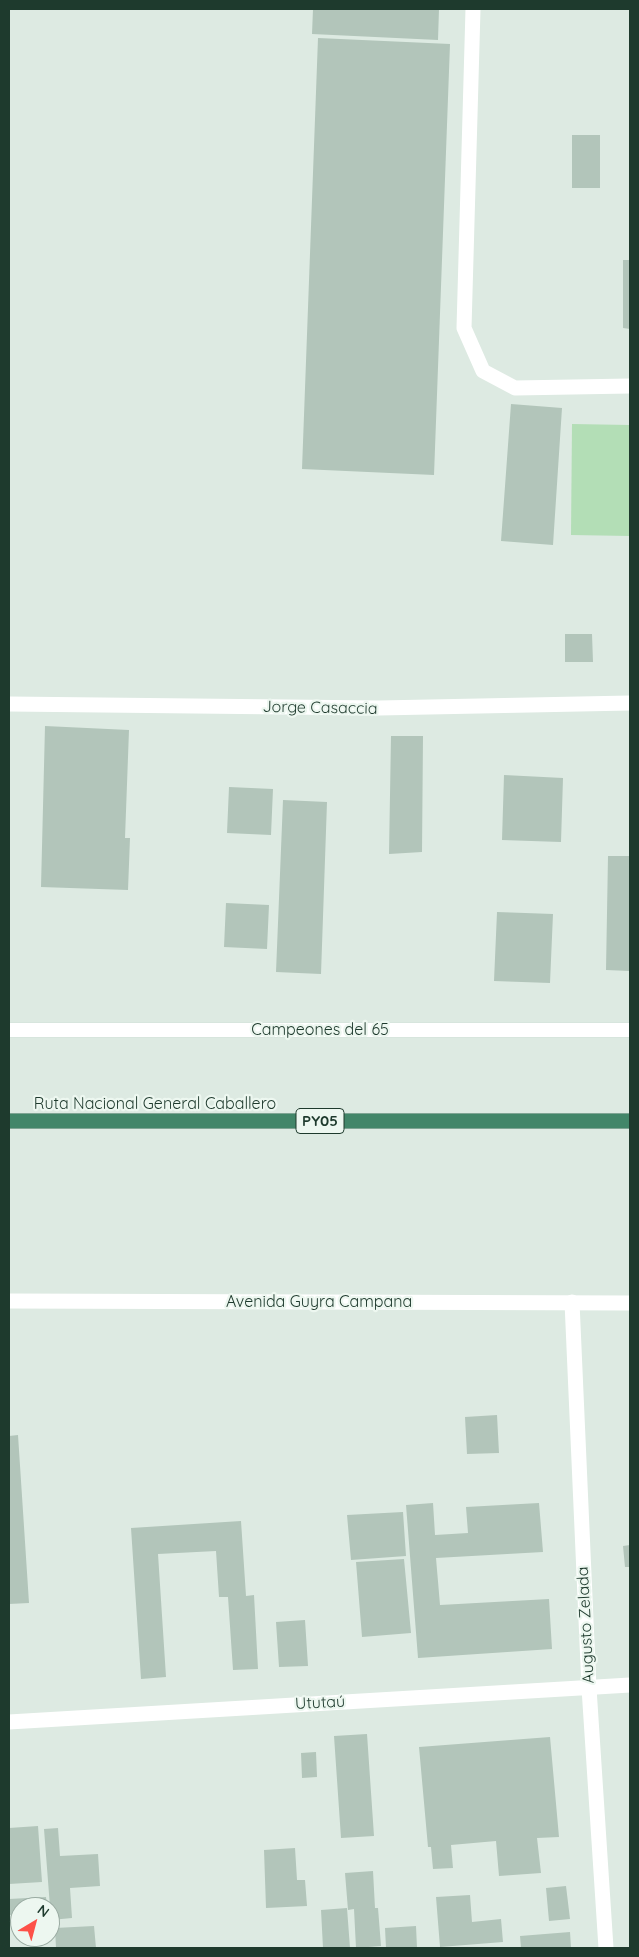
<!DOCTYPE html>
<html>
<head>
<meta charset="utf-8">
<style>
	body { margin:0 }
	#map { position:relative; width:639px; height:1957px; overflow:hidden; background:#ddeae2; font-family:Quicksand,sans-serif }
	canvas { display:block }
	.frame { position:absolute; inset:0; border:10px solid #1e3a2d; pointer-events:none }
	.north { position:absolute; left:10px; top:1897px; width:50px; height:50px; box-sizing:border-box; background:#edf7f0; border:1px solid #9aaba2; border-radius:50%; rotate:37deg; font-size:14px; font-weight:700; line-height:20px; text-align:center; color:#1e3a2d }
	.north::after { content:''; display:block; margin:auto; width:18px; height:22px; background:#fd5148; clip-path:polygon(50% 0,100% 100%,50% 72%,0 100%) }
</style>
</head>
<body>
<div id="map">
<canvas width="639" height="1957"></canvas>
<div class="frame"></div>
<div class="north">N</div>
</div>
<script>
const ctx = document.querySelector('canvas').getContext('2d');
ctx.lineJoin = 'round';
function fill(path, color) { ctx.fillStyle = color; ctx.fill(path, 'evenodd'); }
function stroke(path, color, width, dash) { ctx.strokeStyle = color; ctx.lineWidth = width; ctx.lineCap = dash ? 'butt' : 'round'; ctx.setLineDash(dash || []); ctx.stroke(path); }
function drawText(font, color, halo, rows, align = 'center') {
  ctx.font = font + ' Quicksand,sans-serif'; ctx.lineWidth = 4.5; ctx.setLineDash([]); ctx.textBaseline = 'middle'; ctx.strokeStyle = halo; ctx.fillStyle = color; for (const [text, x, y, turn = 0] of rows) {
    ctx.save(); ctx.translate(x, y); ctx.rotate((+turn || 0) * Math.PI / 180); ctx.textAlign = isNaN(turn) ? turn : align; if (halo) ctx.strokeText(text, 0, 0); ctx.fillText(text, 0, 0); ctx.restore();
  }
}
fill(new Path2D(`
	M 572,424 L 630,425 L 630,536 L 571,535 Z`), '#b3deb6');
fill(new Path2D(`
	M 313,9 L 439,9 L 438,40 L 312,34 Z
	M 318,38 L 450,44 L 434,475 L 302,469 Z
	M 572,135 L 600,135 L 600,188 L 572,188 Z
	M 623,260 L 630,260 L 630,329 L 623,328 Z
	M 511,404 L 562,408 L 553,545 L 501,541 Z
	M 565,634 L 592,634 L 593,662 L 565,662 Z
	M 45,726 L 129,730 L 125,838 L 130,838 L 128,890 L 41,887 Z
	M 391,736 L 423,736 L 422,852 L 389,854 Z
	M 504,775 L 563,778 L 561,842 L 502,840 Z
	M 229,787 L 273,789 L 271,835 L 227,833 Z
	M 283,800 L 327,802 L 321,974 L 276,972 Z
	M 608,856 L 630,856 L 630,971 L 606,970 Z
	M 226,903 L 269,905 L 267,949 L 224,947 Z
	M 497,912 L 553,914 L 550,983 L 494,981 Z
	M 497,1415 L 499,1453 L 467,1454 L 465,1417 Z
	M 18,1435 L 29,1603 L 9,1604 L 9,1436 Z
	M 433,1503 L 435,1535 L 468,1533 L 466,1507 L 539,1503 L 543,1552 L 436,1558 L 440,1605 L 549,1599 L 552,1649 L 418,1658 L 406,1505 Z
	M 403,1512 L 406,1556 L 351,1560 L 347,1515 Z
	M 241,1521 L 246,1596 L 254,1595 L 258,1669 L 233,1670 L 228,1597 L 219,1597 L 216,1551 L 158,1554 L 166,1677 L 141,1679 L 131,1528 Z
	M 630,1545 L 630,1567 L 625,1567 L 623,1546 Z
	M 404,1559 L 411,1633 L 362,1637 L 356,1562 Z
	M 305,1620 L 308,1666 L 279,1667 L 276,1622 Z
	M 367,1734 L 374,1836 L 341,1838 L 334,1736 Z
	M 550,1737 L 559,1837 L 537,1838 L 541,1873 L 499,1876 L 496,1841 L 451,1845 L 453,1868 L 433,1869 L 431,1847 L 428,1847 L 419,1747 Z
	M 316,1752 L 317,1777 L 302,1778 L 301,1753 Z
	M 38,1826 L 42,1882 L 9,1884 L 9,1828 Z
	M 58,1828 L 60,1856 L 98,1854 L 100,1886 L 70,1888 L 72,1918 L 51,1920 L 44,1829 Z
	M 295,1848 L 297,1880 L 305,1880 L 307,1906 L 266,1908 L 264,1850 Z
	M 373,1871 L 375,1908 L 378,1908 L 381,1946 L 356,1948 L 354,1909 L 348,1910 L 345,1873 Z
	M 566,1886 L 570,1919 L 549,1921 L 546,1888 Z
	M 470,1895 L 472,1922 L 501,1919 L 503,1942 L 440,1947 L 436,1897 Z
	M 46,1897 L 47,1907 L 20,1907 L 20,1914 L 10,1915 L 9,1899 Z
	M 347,1908 L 350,1948 L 323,1948 L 321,1910 Z
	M 94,1926 L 96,1948 L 56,1948 L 55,1928 Z
	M 416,1926 L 417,1948 L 386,1948 L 385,1928 Z
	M 570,1932 L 571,1948 L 521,1948 L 520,1936 Z`), '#b2c5ba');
const secondary = new Path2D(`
	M 9,1030 L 630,1030`);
const trunk = new Path2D(`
	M 9,1121 L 630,1121`);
stroke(secondary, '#afcbbb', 16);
stroke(trunk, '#bcc4c0', 16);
stroke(new Path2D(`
	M 473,9 L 464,328 L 483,371 L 515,388 L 630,386
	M 9,704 L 379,708 L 630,703
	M 572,1302 L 589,1688 L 606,1948
	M 9,1722 L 630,1685`), '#fff', 15);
stroke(new Path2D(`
	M 9,1301 L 630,1303`), '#fff', 15);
stroke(secondary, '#fff', 15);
stroke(trunk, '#428669', 15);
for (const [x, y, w] of [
	[320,1121,48]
]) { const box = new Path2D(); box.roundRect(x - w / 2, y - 12.5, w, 25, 4); ctx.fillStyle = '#edf7f0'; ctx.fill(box); stroke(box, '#1e3a2d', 1); }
drawText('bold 15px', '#1e3a2d', null, [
	["PY05",320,1121]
]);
drawText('16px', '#1e3a2d', '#edf7f0', [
	["Jorge Casaccia",320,708,1],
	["Campeones del 65",320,1030],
	["Ruta Nacional General Caballero",155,1104],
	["Avenida Guyra Campana",319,1302],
	["Augusto Zelada",586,1625,-93],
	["Ututaú",320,1703,-3]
]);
</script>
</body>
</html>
